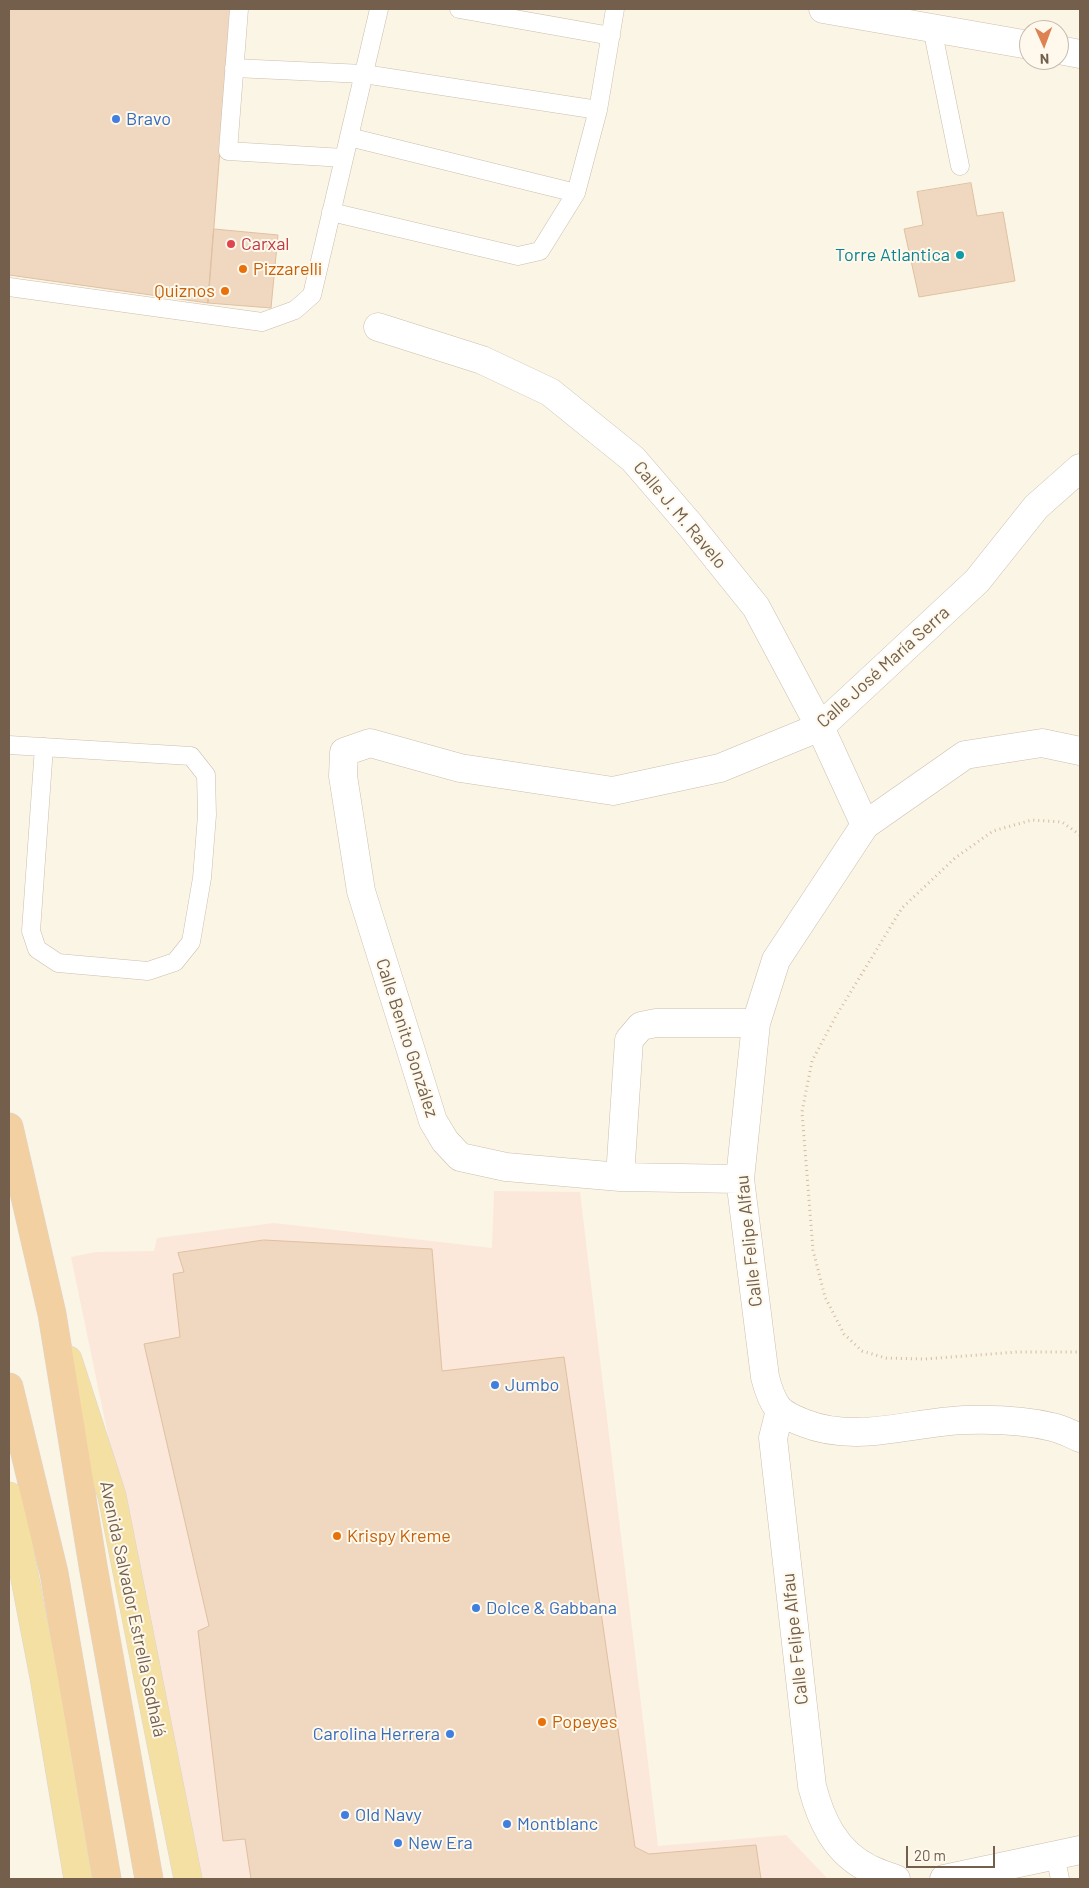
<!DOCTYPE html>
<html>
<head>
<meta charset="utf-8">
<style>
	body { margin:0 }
	#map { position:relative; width:1089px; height:1888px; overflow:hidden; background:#fbf5e6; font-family:Barlow,sans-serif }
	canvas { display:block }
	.frame { position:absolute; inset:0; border:10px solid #735f4c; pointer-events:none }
	.north { position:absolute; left:1019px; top:20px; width:50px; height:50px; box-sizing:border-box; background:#fef9ec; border:1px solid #c6bbac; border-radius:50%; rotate:178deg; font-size:14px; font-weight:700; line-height:20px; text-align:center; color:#735f4c }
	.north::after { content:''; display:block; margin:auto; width:18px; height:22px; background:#dd8253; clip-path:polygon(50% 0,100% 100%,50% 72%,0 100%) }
	.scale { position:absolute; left:906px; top:1846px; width:89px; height:22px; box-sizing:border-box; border:2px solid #735f4c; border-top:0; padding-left:6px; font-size:15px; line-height:18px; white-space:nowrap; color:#735f4c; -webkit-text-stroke:4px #fef9ec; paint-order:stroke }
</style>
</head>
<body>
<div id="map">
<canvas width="1089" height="1888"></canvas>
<div class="frame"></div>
<div class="north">N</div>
<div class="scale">20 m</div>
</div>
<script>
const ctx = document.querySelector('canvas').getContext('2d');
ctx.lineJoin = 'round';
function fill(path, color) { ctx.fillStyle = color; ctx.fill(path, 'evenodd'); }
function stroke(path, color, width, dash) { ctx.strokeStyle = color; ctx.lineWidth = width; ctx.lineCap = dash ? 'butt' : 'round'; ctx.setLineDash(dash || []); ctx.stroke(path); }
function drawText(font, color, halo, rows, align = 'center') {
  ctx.font = font + ' Barlow,sans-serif'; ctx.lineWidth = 4; ctx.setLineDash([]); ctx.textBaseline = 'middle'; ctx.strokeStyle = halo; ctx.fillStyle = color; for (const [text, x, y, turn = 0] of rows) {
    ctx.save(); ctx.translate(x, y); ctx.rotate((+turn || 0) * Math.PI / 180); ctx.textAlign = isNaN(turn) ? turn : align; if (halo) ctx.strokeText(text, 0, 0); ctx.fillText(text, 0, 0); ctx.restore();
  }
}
fill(new Path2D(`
	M 494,1191 L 580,1192 L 658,1846 L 786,1835 L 828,1879 L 200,1879 L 71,1257 L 96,1252 L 154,1251 L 157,1238 L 274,1223 L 492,1248 Z`), '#fbe8db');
const building = new Path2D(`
	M 9,9 L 231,9 L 208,303 L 9,275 Z
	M 971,183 L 977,216 L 1003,212 L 1015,281 L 919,297 L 904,229 L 923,225 L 917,192 Z
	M 214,229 L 278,235 L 271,308 L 208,303 Z
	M 264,1240 L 432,1249 L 442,1371 L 564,1357 L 635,1847 L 649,1854 L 756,1845 L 761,1879 L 251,1879 L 245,1839 L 223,1841 L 198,1631 L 209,1626 L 144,1344 L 180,1337 L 173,1274 L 184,1272 L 178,1253 Z`);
fill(building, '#efd8bf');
stroke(building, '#e0c0a1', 1);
const service = new Path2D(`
	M 239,9 L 228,151 L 344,158
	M 459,9 L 611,36
	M 932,28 L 960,166
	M 234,68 L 364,74 L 598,110
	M 349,137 L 576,193
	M 331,212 L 518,256 L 540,251 L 576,193 L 598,110 L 615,9
	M 9,287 L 262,322 L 295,310 L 312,295 L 379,9
	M 9,745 L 191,756 L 206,775 L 207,815 L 202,878 L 191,942 L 175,962 L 148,971 L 58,963 L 37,949 L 31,931 L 44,747
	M 1055,1856 L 1060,1879`);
const minor = new Path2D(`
	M 378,327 L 482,360 L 550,392 L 633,459 L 690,525 L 756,607 L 820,727 L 865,825
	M 1080,751 L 1042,743 L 965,755 L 865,825 L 776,960 L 756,1023 L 740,1179 L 765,1377 C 768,1389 771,1399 778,1408 C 784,1415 796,1420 804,1423 C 857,1444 911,1422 965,1420 C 994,1419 1024,1420 1052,1427 C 1062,1429 1071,1434 1080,1438
	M 620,1177 L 629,1040 L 641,1026 L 656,1023 L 756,1023
	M 740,1179 L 620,1177 L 506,1167 L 460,1157 L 445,1141 L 433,1121 L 361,891 L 343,776 L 344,752 L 370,743 L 460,768 L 613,791 L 720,768 L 820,727 L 977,581 L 1036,507 L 1080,468
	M 780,1410 L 773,1438 L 812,1786 C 821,1821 836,1853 870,1869 C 878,1873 888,1876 896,1879
	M 944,1879 L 1080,1850`);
const secondary = new Path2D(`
	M 823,9 L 1029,45
	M 1059,50 L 1080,54`);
const primary = new Path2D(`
	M 68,1360 L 112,1496 L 188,1879
	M 9,1496 L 44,1677 L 78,1879`);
const trunk = new Path2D(`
	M 9,1127 L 52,1314 L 93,1566 L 149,1879
	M 9,1387 L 54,1573 L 107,1879`);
stroke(service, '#ccbead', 19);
stroke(minor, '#ccbead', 29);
stroke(secondary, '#cfbfab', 29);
stroke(primary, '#dbd5d0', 29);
stroke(trunk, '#dbd5d0', 29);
stroke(new Path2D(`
	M 1080,835 L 1062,822 L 1032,820 L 993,831 L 955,858 L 902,908 L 836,1016 L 812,1061 L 802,1112 L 813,1250 L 825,1297 L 844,1334 L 862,1351 L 886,1358 L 925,1359 L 1017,1352 L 1080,1352`), '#d4bba3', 3, [1, 4]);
stroke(service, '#fff', 18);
stroke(minor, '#fff', 28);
stroke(secondary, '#fff', 28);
stroke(primary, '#f5e0a3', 28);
stroke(trunk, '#f3d0a2', 28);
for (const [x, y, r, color] of [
	[116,119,5,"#3f7fe0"],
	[231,244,5,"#e0444e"],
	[960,255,5,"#0f9aa8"],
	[243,269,5,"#e8710a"],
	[225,291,5,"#e8710a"],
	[495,1385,5,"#3f7fe0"],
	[337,1536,5,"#e8710a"],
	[476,1608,5,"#3f7fe0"],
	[542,1722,5,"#e8710a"],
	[450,1734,5,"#3f7fe0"],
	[345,1815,5,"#3f7fe0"],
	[507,1824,5,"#3f7fe0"],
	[398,1843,5,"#3f7fe0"]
]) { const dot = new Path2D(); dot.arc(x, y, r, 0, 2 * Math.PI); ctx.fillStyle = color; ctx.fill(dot); stroke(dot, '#fef9ec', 2); }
drawText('18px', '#366cbe', '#fef9ec', [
	["Bravo",126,119],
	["Jumbo",505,1385],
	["Dolce & Gabbana",486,1608],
	["Carolina Herrera",440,1734,"right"],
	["Old Navy",355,1815],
	["Montblanc",517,1824],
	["New Era",408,1843]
], 'left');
drawText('18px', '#be3a42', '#fef9ec', [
	["Carxal",241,244]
], 'left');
drawText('18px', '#0d838f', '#fef9ec', [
	["Torre Atlantica",950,255]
], 'right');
drawText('18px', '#c56008', '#fef9ec', [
	["Pizzarelli",253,269],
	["Quiznos",215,291,"right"],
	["Krispy Kreme",347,1536],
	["Popeyes",552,1722]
], 'left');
drawText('18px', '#735f4c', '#fef9ec', [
	["Calle J. M. Ravelo",680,515,50],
	["Calle José María Serra",883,667,-42],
	["Calle Benito González",407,1038,72],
	["Calle Felipe Alfau",749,1241,-96],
	["Avenida Salvador Estrella Sadhalá",133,1609,78],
	["Calle Felipe Alfau",795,1639,-96]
]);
</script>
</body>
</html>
